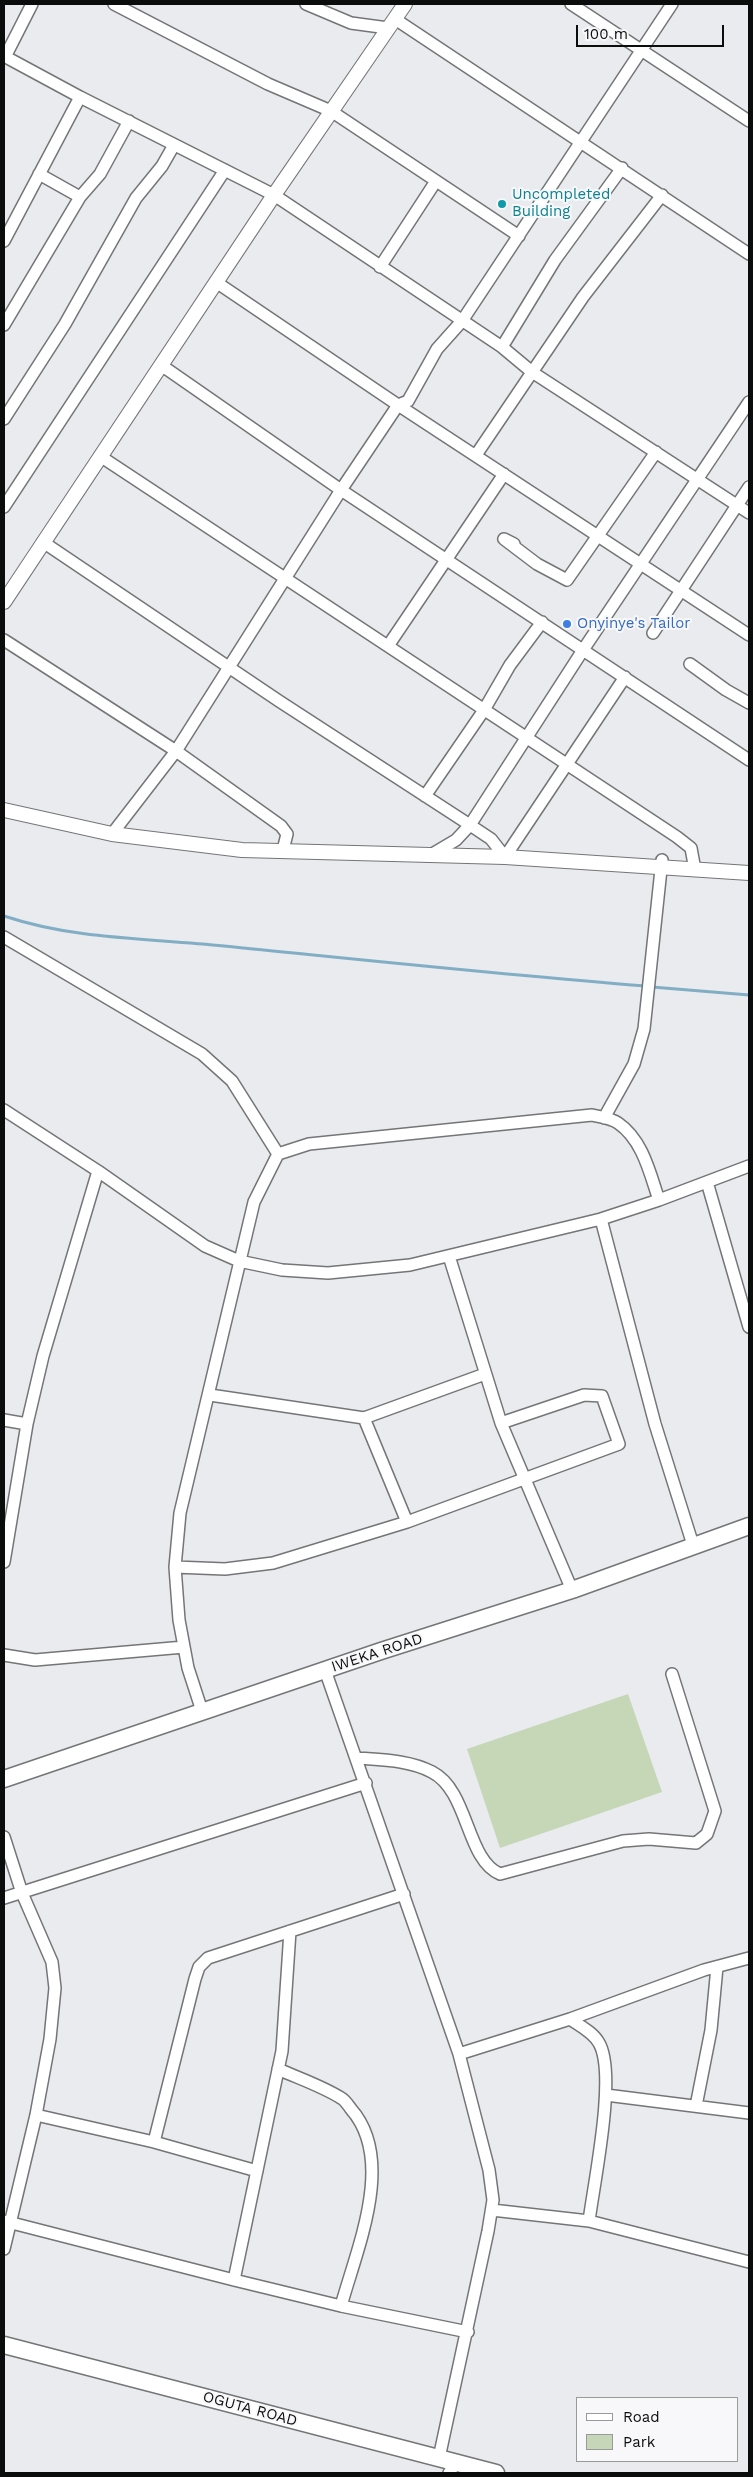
<!DOCTYPE html>
<html>
<head>
<meta charset="utf-8">
<style>
	body { margin:0 }
	#map { position:relative; width:753px; height:2477px; overflow:hidden; background:#eaebee; font-family:"Work Sans",sans-serif }
	canvas { display:block }
	.frame { position:absolute; inset:0; border:5px solid #0b0c0c; pointer-events:none }
	.legend { position:absolute; left:576px; top:2397px; width:162px; height:65px; box-sizing:border-box; background:#f8f8fb; border:1px solid #999a9b; margin:0; padding:6px 9px; list-style:none; font-size:15px; color:#0b0c0c }
	.legend li { display:flex; align-items:center; gap:10px; height:25px }
	.legend b { width:25px; border:1px solid #999a9b }
	.scale { position:absolute; left:576px; top:25px; width:148px; height:22px; box-sizing:border-box; border:2px solid #0b0c0c; border-top:0; padding-left:6px; font-size:15px; line-height:18px; white-space:nowrap; color:#0b0c0c; -webkit-text-stroke:4px #f8f8fb; paint-order:stroke }
</style>
</head>
<body>
<div id="map">
<canvas width="753" height="2477"></canvas>
<div class="frame"></div>
<ul class="legend">
<li><b style="height:6px;background:#fff"></b>Road</li>
<li><b style="height:14px;background:#c5d7b7"></b>Park</li>
</ul>
<div class="scale">100 m</div>
</div>
<script>
const ctx = document.querySelector('canvas').getContext('2d');
ctx.lineJoin = 'round';
function fill(path, color) { ctx.fillStyle = color; ctx.fill(path, 'evenodd'); }
function stroke(path, color, width, dash) { ctx.strokeStyle = color; ctx.lineWidth = width; ctx.lineCap = dash ? 'butt' : 'round'; ctx.setLineDash(dash || []); ctx.stroke(path); }
function drawText(font, color, halo, rows, align = 'center') {
  ctx.font = font + ' "Work Sans",sans-serif'; ctx.lineWidth = 4; ctx.setLineDash([]); ctx.textBaseline = 'middle'; ctx.strokeStyle = halo; ctx.fillStyle = color; for (const [text, x, y, turn = 0] of rows) {
    ctx.save(); ctx.translate(x, y); ctx.rotate((+turn || 0) * Math.PI / 180); ctx.textAlign = isNaN(turn) ? turn : align; if (halo) ctx.strokeText(text, 0, 0); ctx.fillText(text, 0, 0); ctx.restore();
  }
}
fill(new Path2D(`
	M 628,1694 L 662,1792 L 500,1848 L 467,1749 Z`), '#c5d7b7');
stroke(new Path2D(`
	M 4,916 C 76,940 149,938 224,946 C 365,960 505,975 646,986
	M 652,987 L 749,995`), '#82aec5', 3);
const minor = new Path2D(`
	M 114,4 L 268,84 L 331,111 L 519,236
	M 306,4 L 351,23 L 388,28
	M 571,4 L 749,121
	M 395,19 L 749,254
	M 4,56 L 80,97
	M 5,57 L 32,4
	M 39,174 L 80,197 L 100,174 L 129,121
	M 4,241 L 80,97 L 274,195 L 502,347 L 532,372 L 749,513
	M 380,267 L 436,181
	M 216,282 L 398,405 L 749,635
	M 4,325 L 80,197
	M 502,347 L 555,260 L 622,168
	M 161,365 L 341,490 L 749,760
	M 4,419 L 65,324 L 136,198 L 162,166 L 174,145
	M 476,455 L 583,297 L 662,195
	M 100,456 L 677,837 L 691,848 L 695,870
	M 4,507 L 225,170
	M 43,542 L 279,701 L 470,825 L 491,839 L 505,857 L 625,677
	M 514,544 L 504,539 L 537,564 L 567,580 L 656,452
	M 653,633 L 749,487
	M 4,640 L 176,751 L 281,826 L 287,834 L 283,850
	M 388,646 L 504,474
	M 690,664 L 726,690 L 749,703
	M 425,796 L 484,710 L 510,665 L 542,622
	M 112,834 L 176,751 L 341,490 L 398,405 L 408,401 L 437,349 L 462,321 L 672,4
	M 429,856 L 456,840 L 470,825 L 583,650 L 749,402
	M 4,937 L 202,1054 L 232,1081 L 278,1154
	M 4,1110 L 98,1171 L 205,1246 L 239,1261 L 282,1270 L 328,1273 L 410,1265 L 601,1219 L 659,1200 L 749,1166
	M 604,1118 L 634,1064 L 644,1029 L 662,860
	M 707,1182 L 749,1327
	M 601,1219 L 655,1424 L 693,1545
	M 449,1256 L 501,1423 L 572,1590
	M 210,1395 L 364,1418 L 407,1522
	M 364,1418 L 485,1374
	M 4,1420 L 27,1424 L 43,1356 L 98,1171
	M 4,1562 L 27,1424
	M 175,1567 L 225,1569 L 273,1563 L 407,1522 L 619,1444 L 602,1396 L 584,1395 L 501,1423
	M 4,1655 L 35,1660 L 184,1647
	M 325,1670 L 459,2054 L 489,2170 L 493,2200 L 488,2231 L 439,2458
	M 202,1711 L 188,1668 L 179,1620 L 175,1567 L 180,1513 L 254,1202 L 278,1154 L 309,1144 L 592,1115 C 600,1117 611,1118 618,1123 C 643,1140 650,1174 659,1200
	M 357,1758 C 382,1760 409,1760 432,1772 C 469,1791 466,1860 500,1874 L 623,1841 L 649,1839 L 696,1843 L 707,1834 L 715,1811 L 672,1674
	M 4,1837 L 22,1893 L 52,1962 L 55,1988 L 50,2039 L 36,2115 L 4,2249
	M 4,1898 L 366,1783
	M 570,2019 C 580,2026 593,2032 599,2043 C 617,2074 594,2182 589,2221
	M 459,2054 L 570,2019 L 704,1970 L 749,1958
	M 278,2069 C 298,2078 322,2086 341,2098 C 345,2100 348,2105 351,2109 C 396,2160 357,2248 341,2306
	M 606,2095 L 749,2113
	M 696,2106 L 711,2030 L 717,1967
	M 36,2115 L 154,2142 L 257,2171
	M 154,2142 L 195,1979 L 199,1967 L 208,1958 L 404,1894
	M 492,2210 L 589,2221 L 749,2262
	M 4,2221 L 234,2280 L 341,2306 L 468,2332
	M 234,2280 L 282,2051 L 290,1931
	M 449,2473 L 456,2463`);
const tertiary = new Path2D(`
	M 4,602 L 274,195 L 405,4
	M 4,810 L 112,834 L 242,850 L 505,857 L 749,873`);
const secondary = new Path2D(`
	M 4,1779 L 381,1651 L 572,1590 L 749,1526
	M 4,2345 L 496,2473`);
stroke(minor, '#747577', 14);
stroke(tertiary, '#747577', 16);
stroke(secondary, '#747577', 19);
stroke(minor, '#fff', 11);
stroke(tertiary, '#fff', 14);
stroke(secondary, '#fff', 16);
for (const [x, y, r, color] of [
	[502,204,5,"#0f9aa8"],
	[567,624,5,"#3f7fe0"]
]) { const dot = new Path2D(); dot.arc(x, y, r, 0, 2 * Math.PI); ctx.fillStyle = color; ctx.fill(dot); stroke(dot, '#f8f8fb', 2); }
drawText('15px', '#0d838f', '#f8f8fb', [
	["Uncompleted",512,195],
	["Building",512,212]
], 'left');
drawText('15px', '#366cbe', '#f8f8fb', [
	["Onyinye's Tailor",577,624]
], 'left');
drawText('15px', '#0b0c0c', '#f8f8fb', [
	["IWEKA ROAD",377,1653,-18],
	["OGUTA ROAD",250,2409,15]
]);
</script>
</body>
</html>
